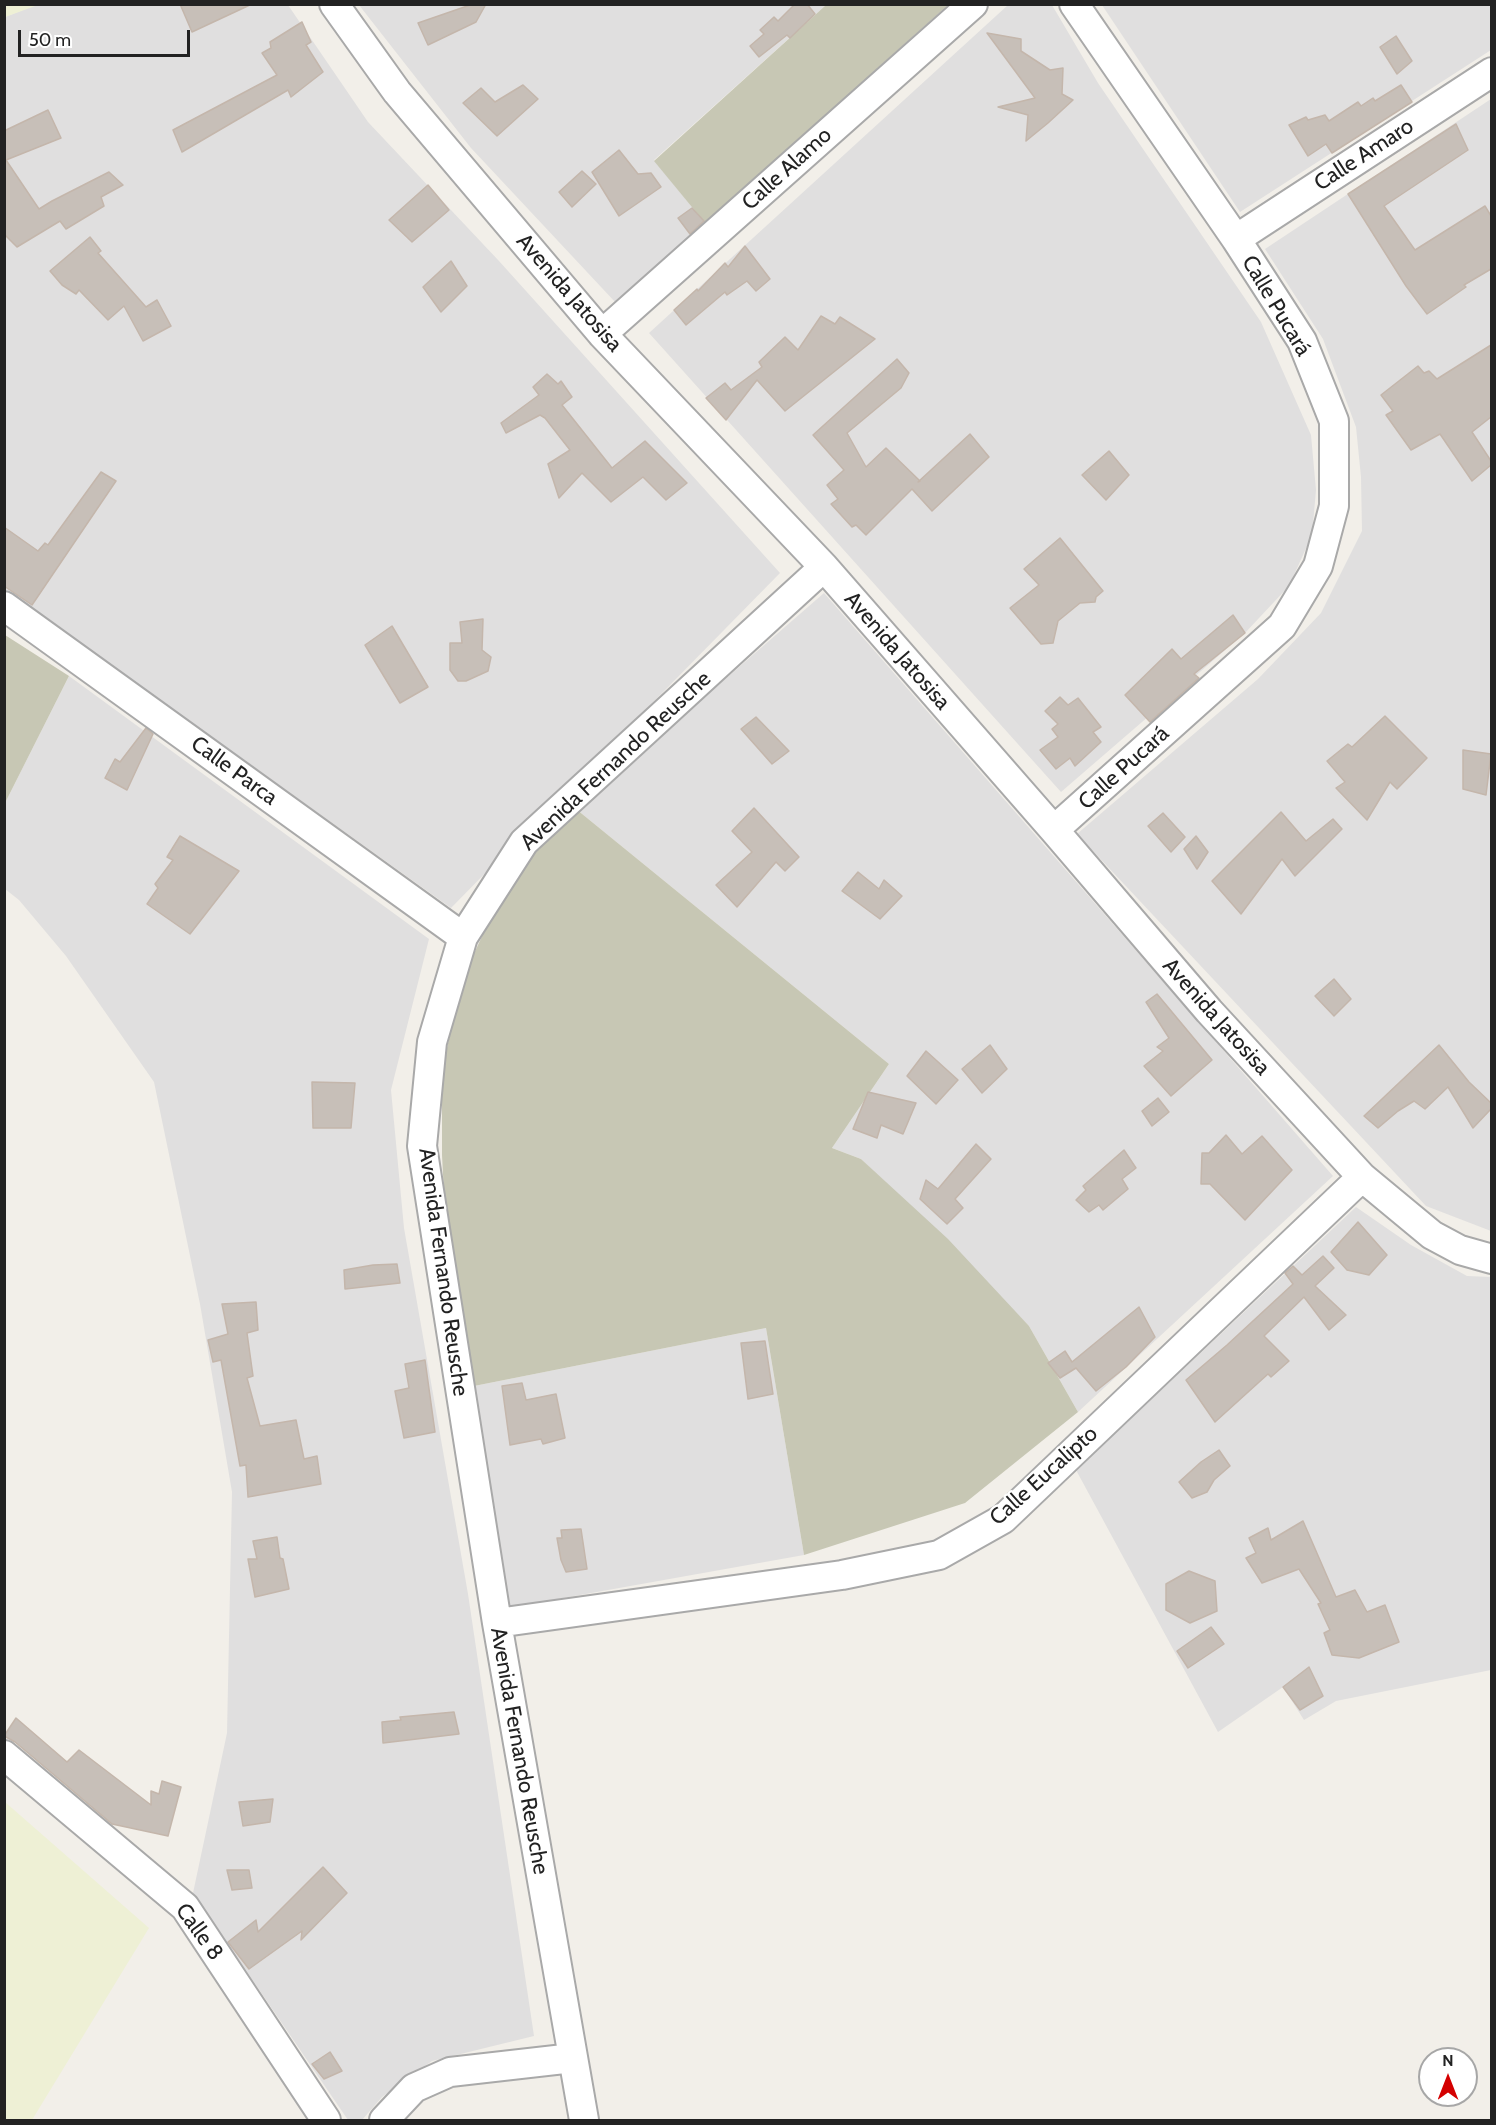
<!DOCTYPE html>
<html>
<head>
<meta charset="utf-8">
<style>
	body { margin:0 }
	#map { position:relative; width:1496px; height:2125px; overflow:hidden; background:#f2efe9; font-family:Cabin,sans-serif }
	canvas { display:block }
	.frame { position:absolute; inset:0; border:6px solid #222; pointer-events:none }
	.north { position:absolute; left:1418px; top:2047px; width:60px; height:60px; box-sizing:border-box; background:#fff; border:2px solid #a7a7a7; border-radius:50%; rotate:0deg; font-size:16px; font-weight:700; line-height:24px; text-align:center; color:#222 }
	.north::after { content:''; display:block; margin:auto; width:21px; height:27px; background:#d40000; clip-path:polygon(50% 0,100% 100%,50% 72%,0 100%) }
	.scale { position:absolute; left:18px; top:30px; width:172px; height:27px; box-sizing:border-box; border:3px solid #222; border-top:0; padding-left:8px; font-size:18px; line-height:21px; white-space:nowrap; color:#222; -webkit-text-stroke:4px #fff; paint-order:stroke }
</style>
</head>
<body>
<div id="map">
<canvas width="1496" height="2125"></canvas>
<div class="frame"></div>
<div class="north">N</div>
<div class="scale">50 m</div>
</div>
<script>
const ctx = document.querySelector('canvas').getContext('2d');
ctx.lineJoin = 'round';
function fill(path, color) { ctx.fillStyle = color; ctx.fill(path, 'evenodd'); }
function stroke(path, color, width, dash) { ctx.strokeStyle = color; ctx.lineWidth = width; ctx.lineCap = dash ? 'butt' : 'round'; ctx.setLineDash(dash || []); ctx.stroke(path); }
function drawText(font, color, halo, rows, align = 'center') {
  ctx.font = font + ' Cabin,sans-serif'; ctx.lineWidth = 4.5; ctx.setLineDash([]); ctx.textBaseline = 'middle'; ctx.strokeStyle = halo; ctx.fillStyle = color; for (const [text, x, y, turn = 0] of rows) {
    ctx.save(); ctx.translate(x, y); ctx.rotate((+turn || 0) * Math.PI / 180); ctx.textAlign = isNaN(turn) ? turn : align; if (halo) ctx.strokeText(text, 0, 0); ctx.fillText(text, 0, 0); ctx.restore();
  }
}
fill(new Path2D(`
	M 38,4 L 288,5 L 368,122 L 499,261 L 780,573 L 451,908 L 5,589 L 5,17 Z
	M 359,5 L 826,5 L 654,160 L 705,223 L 616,303 L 471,148 Z
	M 1008,5 L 1052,5 L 1098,83 L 1261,322 L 1311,435 L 1316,490 L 1312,535 L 1289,586 L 1245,633 L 1061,792 L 649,333 Z
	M 1102,5 L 1491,5 L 1491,50 L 1240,212 Z
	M 1491,99 L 1491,1231 L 1426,1206 L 1077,834 L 1258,679 L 1321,613 L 1362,531 L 1361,477 L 1356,427 L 1323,339 L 1265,249 Z
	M 824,593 L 1333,1176 L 1078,1412 L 1029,1326 L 861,1159 L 832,1148 L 889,1064 L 576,809 Z
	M 69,676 L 429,939 L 391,1090 L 404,1228 L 468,1594 L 534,2036 L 432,2061 L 382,2097 L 362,2120 L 348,2120 L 193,1893 L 227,1733 L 232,1492 L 200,1304 L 154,1082 L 66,956 L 19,900 L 5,889 L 5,803 Z
	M 1356,1207 L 1411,1245 L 1467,1276 L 1491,1277 L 1491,1670 L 1336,1701 L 1304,1720 L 1283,1687 L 1218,1732 L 1076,1470 Z
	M 766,1328 L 804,1555 L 507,1608 L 469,1387 Z`), '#e0dfdf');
fill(new Path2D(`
	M 826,5 L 948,5 L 705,223 L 654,161 Z
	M 5,635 L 69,676 L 5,803 Z
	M 576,809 L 889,1064 L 832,1148 L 861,1159 L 948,1239 L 1029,1326 L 1078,1412 L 965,1503 L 804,1555 L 766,1328 L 469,1387 L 445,1213 L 442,1155 L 442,1070 L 463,977 L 500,898 L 538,846 Z`), '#c7c7b4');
fill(new Path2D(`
	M 5,4 L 38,4 L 38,5 L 5,17 Z
	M 5,1802 L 149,1928 L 32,2120 L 5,2120 Z`), '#eef0d5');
const building = new Path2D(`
	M 180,4 L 252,4 L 192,32 Z
	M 473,4 L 486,4 L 476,22 L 428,45 L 418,23 Z
	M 795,4 L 807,4 L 815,14 L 790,38 L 787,35 L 759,57 L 750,46 L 764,34 L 760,30 L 774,17 L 778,21 Z
	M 302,22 L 311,42 L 306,45 L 323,72 L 291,97 L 288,90 L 182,152 L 173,130 L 277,75 L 262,53 L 271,48 L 270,42 Z
	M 987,33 L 1021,39 L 1021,51 L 1050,70 L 1063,68 L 1062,94 L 1073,100 L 1048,123 L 1026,141 L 1028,115 L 998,107 L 1035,98 Z
	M 1396,36 L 1412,61 L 1397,74 L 1380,47 Z
	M 523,85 L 538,99 L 497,136 L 463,103 L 481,88 L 495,102 Z
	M 1401,85 L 1412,102 L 1332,153 L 1326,144 L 1308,156 L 1289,125 L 1306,117 L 1308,120 L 1325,115 L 1329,121 L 1358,102 L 1361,106 L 1373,98 L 1375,101 Z
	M 48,110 L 61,138 L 6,160 L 39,209 L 52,201 L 109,172 L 123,185 L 101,197 L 104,206 L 66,229 L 60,221 L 17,247 L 4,234 L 4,131 Z
	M 1456,124 L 1468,150 L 1384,206 L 1415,250 L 1485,206 L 1491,216 L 1491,269 L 1464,285 L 1466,287 L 1427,314 L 1406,286 L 1348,194 Z
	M 619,150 L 638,174 L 651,173 L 661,187 L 619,216 L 592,172 Z
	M 582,171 L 596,184 L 572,207 L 559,192 Z
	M 428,185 L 449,210 L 412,242 L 389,220 Z
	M 692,208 L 704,221 L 690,234 L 678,218 Z
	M 90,237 L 101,251 L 98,253 L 146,307 L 157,300 L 171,326 L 143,341 L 124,306 L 108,320 L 79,290 L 76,294 L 62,285 L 50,271 Z
	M 745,246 L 770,279 L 756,291 L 747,281 L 727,295 L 725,292 L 686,325 L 674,310 L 697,289 L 698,291 L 725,263 L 728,267 Z
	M 451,261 L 467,286 L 441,312 L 423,287 Z
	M 821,316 L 835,324 L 840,317 L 875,339 L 785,411 L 757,380 L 726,420 L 706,398 L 725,383 L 731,390 L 762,367 L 759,362 L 785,337 L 798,350 Z
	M 1491,345 L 1491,417 L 1472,432 L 1491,461 L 1491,465 L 1472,481 L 1440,434 L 1411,450 L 1386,415 L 1393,411 L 1381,395 L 1418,366 L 1424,373 L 1429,371 L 1437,379 Z
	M 897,359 L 909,373 L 901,388 L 847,433 L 866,467 L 886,448 L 920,481 L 918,482 L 970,434 L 989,457 L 932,511 L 912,489 L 866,535 L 856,525 L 852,527 L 831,504 L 838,499 L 827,485 L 844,470 L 813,435 Z
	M 547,374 L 558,384 L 561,381 L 572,397 L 562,405 L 612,468 L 645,441 L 687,483 L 666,500 L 643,477 L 611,502 L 582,473 L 559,498 L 548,464 L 570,450 L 545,418 L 540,415 L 506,433 L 501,423 L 539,395 L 533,387 Z
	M 1109,451 L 1129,475 L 1106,500 L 1082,475 Z
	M 101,472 L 116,481 L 32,605 L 4,586 L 4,527 L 38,551 L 45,543 L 48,545 Z
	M 1060,538 L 1103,591 L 1096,597 L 1095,602 L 1080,603 L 1058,621 L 1053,643 L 1041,644 L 1010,608 L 1039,585 L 1024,569 Z
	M 1233,615 L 1245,633 L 1194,674 L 1199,678 L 1150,722 L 1125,695 L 1172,649 L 1181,659 Z
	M 483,619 L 482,650 L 491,657 L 488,671 L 466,681 L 458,681 L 450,670 L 450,643 L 462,643 L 460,622 Z
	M 392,626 L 428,687 L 400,703 L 365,645 Z
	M 1060,697 L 1068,705 L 1078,698 L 1101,727 L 1093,732 L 1101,742 L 1075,766 L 1070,758 L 1056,769 L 1040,750 L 1058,737 L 1052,729 L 1058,724 L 1045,711 Z
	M 1385,716 L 1427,758 L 1397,789 L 1390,782 L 1367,820 L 1336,788 L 1345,782 L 1327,761 L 1348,744 L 1352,747 Z
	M 756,717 L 789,751 L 772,764 L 741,729 Z
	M 146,728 L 153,734 L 127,790 L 105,778 L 115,759 L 120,762 Z
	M 1463,750 L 1491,754 L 1486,795 L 1463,789 Z
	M 754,808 L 799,857 L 785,871 L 776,862 L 737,907 L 716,885 L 752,852 L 732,831 Z
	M 1281,812 L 1306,841 L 1333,819 L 1342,829 L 1295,876 L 1282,859 L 1241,914 L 1212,881 Z
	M 1163,813 L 1185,837 L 1171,852 L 1148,826 Z
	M 180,836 L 239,871 L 190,934 L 147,904 L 158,888 L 155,884 L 173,860 L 167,857 Z
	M 1196,836 L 1208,852 L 1197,869 L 1184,849 Z
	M 858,872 L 879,889 L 884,880 L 902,896 L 880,919 L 842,891 Z
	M 1334,979 L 1351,999 L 1334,1016 L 1315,996 Z
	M 1157,994 L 1212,1060 L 1171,1096 L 1144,1066 L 1163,1051 L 1157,1047 L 1169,1038 L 1146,1002 Z
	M 990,1045 L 1007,1069 L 982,1093 L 962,1069 Z
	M 1439,1045 L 1469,1082 L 1491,1103 L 1491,1109 L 1473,1128 L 1448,1087 L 1425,1109 L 1414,1101 L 1398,1111 L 1378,1128 L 1364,1116 Z
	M 926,1051 L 958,1080 L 936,1104 L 907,1076 Z
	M 312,1082 L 355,1083 L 351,1128 L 313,1128 Z
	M 868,1092 L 916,1103 L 903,1134 L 881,1125 L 877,1138 L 853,1129 Z
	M 1158,1098 L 1169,1112 L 1152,1126 L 1142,1111 Z
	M 1226,1135 L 1242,1154 L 1262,1136 L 1292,1170 L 1245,1220 L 1210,1184 L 1201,1184 L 1202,1153 L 1209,1153 Z
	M 976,1144 L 991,1159 L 955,1199 L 963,1208 L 947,1224 L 920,1199 L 926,1180 L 938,1189 Z
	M 1124,1150 L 1136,1168 L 1122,1179 L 1128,1189 L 1103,1210 L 1099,1205 L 1089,1212 L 1076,1200 L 1086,1190 L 1083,1186 Z
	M 1358,1222 L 1387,1255 L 1369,1275 L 1347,1270 L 1331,1252 Z
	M 1323,1256 L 1334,1268 L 1315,1286 L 1346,1315 L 1329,1330 L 1304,1297 L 1264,1336 L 1289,1361 L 1271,1377 L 1268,1374 L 1215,1422 L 1186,1380 L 1227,1345 L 1293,1284 L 1285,1273 L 1293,1266 L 1302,1275 Z
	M 397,1264 L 400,1283 L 345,1289 L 344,1270 L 373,1265 Z
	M 256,1302 L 258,1330 L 247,1333 L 253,1376 L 247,1378 L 260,1426 L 296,1420 L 304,1459 L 317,1456 L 321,1484 L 248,1497 L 246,1465 L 240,1466 L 221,1360 L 213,1362 L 208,1340 L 228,1334 L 222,1304 Z
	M 1139,1307 L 1155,1337 L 1126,1367 L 1096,1391 L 1076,1368 L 1060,1378 L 1048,1363 L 1065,1351 L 1072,1362 Z
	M 765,1341 L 773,1394 L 748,1399 L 741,1343 Z
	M 425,1360 L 435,1432 L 404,1438 L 395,1391 L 409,1388 L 405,1364 Z
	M 522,1383 L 526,1400 L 556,1394 L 565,1438 L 543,1444 L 541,1439 L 510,1445 L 502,1386 Z
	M 1219,1450 L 1230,1466 L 1214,1480 L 1207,1492 L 1192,1498 L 1179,1482 L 1201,1462 Z
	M 1303,1521 L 1336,1597 L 1355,1590 L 1367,1612 L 1385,1605 L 1399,1642 L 1359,1658 L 1332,1655 L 1324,1633 L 1330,1630 L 1318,1604 L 1321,1603 L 1299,1569 L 1262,1583 L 1246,1558 L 1256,1553 L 1249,1538 L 1268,1528 L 1271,1540 Z
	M 581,1529 L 587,1569 L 566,1572 L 561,1560 L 557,1538 L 562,1538 L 561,1530 Z
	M 277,1537 L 280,1558 L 283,1559 L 289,1589 L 255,1597 L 248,1559 L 257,1559 L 253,1541 Z
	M 1189,1571 L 1215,1581 L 1217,1611 L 1190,1623 L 1166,1610 L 1166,1584 Z
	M 1211,1627 L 1224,1644 L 1188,1668 L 1177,1651 Z
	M 1309,1667 L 1323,1696 L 1300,1710 L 1283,1687 Z
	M 454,1712 L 459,1734 L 383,1743 L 382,1722 L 401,1720 L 400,1717 Z
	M 16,1718 L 67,1762 L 79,1750 L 151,1805 L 151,1791 L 159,1794 L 162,1781 L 181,1787 L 168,1836 L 112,1824 L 15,1742 L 4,1736 Z
	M 273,1799 L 270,1822 L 243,1826 L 239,1802 Z
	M 323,1867 L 347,1893 L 301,1940 L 302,1931 L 249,1969 L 228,1942 L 256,1920 L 258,1932 Z
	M 227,1870 L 249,1870 L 252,1888 L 232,1890 Z
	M 330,2052 L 342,2071 L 324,2079 L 312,2064 Z`);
fill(building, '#c7bfb8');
stroke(building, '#c4b6ab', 1.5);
const minor = new Path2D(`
	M 334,4 L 397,92 L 602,334 L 824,567 L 1054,830 L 1209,1011 L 1362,1177 L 1432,1235 L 1460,1250 L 1492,1259
	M 1236,239 L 1492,72
	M 602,334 L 973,4
	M 4,606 L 463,937
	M 1054,830 L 1282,626 L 1318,566 L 1334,506 L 1334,421 L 1302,341 L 1236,239 L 1074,4
	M 497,1623 L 842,1575 L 939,1555 L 1003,1519 L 1362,1177
	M 4,1755 L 185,1907 L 326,2120
	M 384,2120 L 414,2088 L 450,2072 L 573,2058
	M 584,2120 L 497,1623 L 422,1146 L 432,1042 L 463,937 L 524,842 L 824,567`);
stroke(minor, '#a9a9a9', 32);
stroke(minor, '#fff', 28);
drawText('22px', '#222', '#fff', [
	["Calle Amaro",1364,155,-33],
	["Calle Alamo",787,169,-42],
	["Avenida Jatosisa",569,293,49],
	["Calle Pucará",1276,306,59],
	["Avenida Jatosisa",897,651,49],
	["Avenida Fernando Reusche",616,761,-43],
	["Calle Pucará",1124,768,-42],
	["Calle Parca",234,771,36],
	["Avenida Jatosisa",1216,1017,48],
	["Avenida Fernando Reusche",443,1272,82],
	["Calle Eucalipto",1044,1476,-42],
	["Avenida Fernando Reusche",519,1751,80],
	["Calle 8",199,1932,54]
]);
</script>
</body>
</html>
